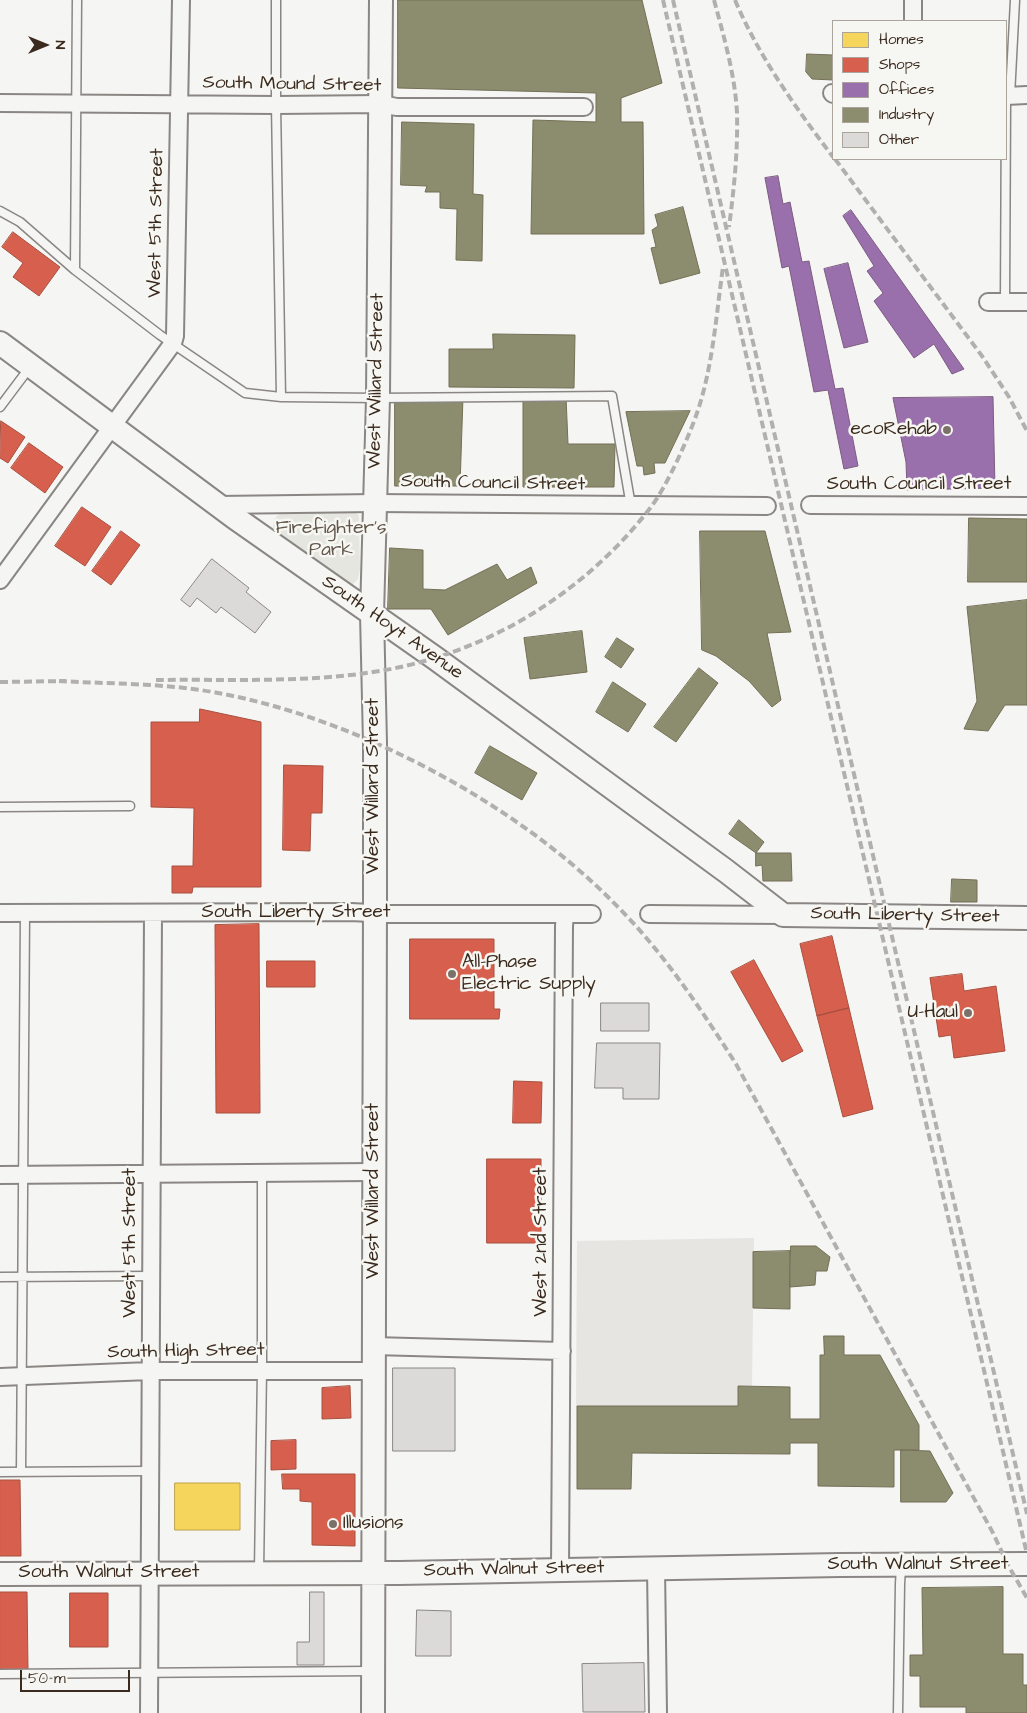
<!DOCTYPE html>
<html>
<head>
<meta charset="utf-8">
<style>
	body { margin:0 }
	#map { position:relative; width:1027px; height:1713px; overflow:hidden; background:#f5f5f3; font-family:"Architects Daughter",sans-serif }
	canvas { display:block }
	.legend { position:absolute; left:832px; top:20px; width:175px; height:140px; box-sizing:border-box; background:#f6f6f2; border:1px solid #aba49d; margin:0; padding:6px 9px; list-style:none; font-size:15px; color:#3b2a1e }
	.legend li { display:flex; align-items:center; gap:10px; height:25px }
	.legend b { width:25px; border:1px solid #aba49d }
	.north { position:absolute; left:20px; top:20px; width:50px; height:50px; -webkit-text-stroke:4px #f6f6f2; paint-order:stroke; rotate:90deg; font-size:14px; font-weight:700; line-height:20px; text-align:center; color:#3b2a1e }
	.north::after { content:''; display:block; margin:auto; width:18px; height:22px; background:#3b2a1e; clip-path:polygon(50% 0,100% 100%,50% 72%,0 100%) }
	.scale { position:absolute; left:20px; top:1670px; width:110px; height:22px; box-sizing:border-box; border:2px solid #3b2a1e; border-top:0; padding-left:6px; font-size:15px; line-height:18px; white-space:nowrap; color:#3b2a1e; -webkit-text-stroke:4px #f6f6f2; paint-order:stroke }
</style>
</head>
<body>
<div id="map">
<canvas width="1027" height="1713"></canvas>
<ul class="legend">
<li><b style="height:14px;background:#f6d55c"></b>Homes</li>
<li><b style="height:14px;background:#d6604d"></b>Shops</li>
<li><b style="height:14px;background:#9970ab"></b>Offices</li>
<li><b style="height:14px;background:#8c8c6e"></b>Industry</li>
<li><b style="height:14px;background:#dbdad8"></b>Other</li>
</ul>
<div class="north">N</div>
<div class="scale">50 m</div>
</div>
<script>
const ctx = document.querySelector('canvas').getContext('2d');
ctx.lineJoin = 'round';
function fill(path, color) { ctx.fillStyle = color; ctx.fill(path, 'evenodd'); }
function stroke(path, color, width, dash) { ctx.strokeStyle = color; ctx.lineWidth = width; ctx.lineCap = dash ? 'butt' : 'round'; ctx.setLineDash(dash || []); ctx.stroke(path); }
function drawText(font, color, halo, rows, align = 'center') {
  ctx.font = font + ' "Architects Daughter",sans-serif'; ctx.lineWidth = 5; ctx.setLineDash([]); ctx.textBaseline = 'middle'; ctx.strokeStyle = halo; ctx.fillStyle = color; for (const [text, x, y, turn = 0] of rows) {
    ctx.save(); ctx.translate(x, y); ctx.rotate((+turn || 0) * Math.PI / 180); ctx.textAlign = isNaN(turn) ? turn : align; if (halo) ctx.strokeText(text, 0, 0); ctx.fillText(text, 0, 0); ctx.restore();
  }
}
fill(new Path2D(`
	M 754,1238 L 752,1386 L 738,1387 L 738,1406 L 576,1407 L 577,1241 Z`), '#e7e5e2');
fill(new Path2D(`
	M 287,511 L 355,511 L 359,516 L 360,570 L 358,579 L 351,586 L 343,585 L 273,530 C 273,519 275,515 287,511 Z`), '#e6e6e1');
const homes = new Path2D(`
	M 175,1483 L 240,1483 L 240,1530 L 175,1530 Z`);
fill(homes, '#f6d55c');
stroke(homes, '#bea249', 1);
const shops = new Path2D(`
	M 13,232 L 60,267 L 39,296 L 13,277 L 23,263 L 2,247 Z
	M 1,421 L 25,437 L 8,463 L 0,458 Z
	M 29,443 L 63,467 L 45,493 L 11,468 Z
	M 82,507 L 111,527 L 85,566 L 55,546 Z
	M 121,531 L 140,545 L 111,585 L 92,571 Z
	M 200,709 L 261,722 L 261,887 L 193,887 L 192,893 L 172,893 L 172,866 L 193,866 L 194,808 L 151,807 L 151,722 L 199,722 Z
	M 284,765 L 323,766 L 322,813 L 311,813 L 310,851 L 283,850 Z
	M 259,924 L 260,1113 L 216,1113 L 215,925 Z
	M 832,936 L 849,1008 L 817,1016 L 800,944 Z
	M 410,939 L 494,939 L 494,1009 L 500,1009 L 499,1019 L 410,1019 Z
	M 754,960 L 803,1051 L 782,1062 L 731,972 Z
	M 267,961 L 315,961 L 315,987 L 267,987 Z
	M 962,974 L 964,991 L 996,986 L 1005,1051 L 954,1058 L 951,1035 L 939,1037 L 930,978 Z
	M 849,1008 L 873,1109 L 843,1117 L 817,1016 Z
	M 514,1081 L 542,1082 L 541,1123 L 513,1123 Z
	M 487,1159 L 541,1159 L 541,1243 L 487,1243 Z
	M 350,1386 L 351,1418 L 322,1419 L 322,1388 Z
	M 296,1440 L 296,1469 L 271,1470 L 271,1441 Z
	M 282,1474 L 355,1474 L 355,1546 L 312,1545 L 312,1502 L 300,1501 L 300,1489 L 283,1489 Z
	M 0,1480 L 20,1480 L 21,1556 L 0,1556 Z
	M 0,1592 L 27,1592 L 28,1670 L 0,1670 Z
	M 70,1593 L 108,1593 L 108,1647 L 70,1647 Z`);
fill(shops, '#d6604d');
stroke(shops, '#a8503f', 1);
const offices = new Path2D(`
	M 778,176 L 783,204 L 790,202 L 802,262 L 809,261 L 835,389 L 843,388 L 858,466 L 844,469 L 828,390 L 814,392 L 789,266 L 782,268 L 765,178 Z
	M 851,210 L 964,369 L 952,374 L 934,344 L 914,358 L 874,301 L 883,293 L 867,271 L 874,266 L 843,216 Z
	M 848,263 L 868,342 L 844,348 L 824,269 Z
	M 993,397 L 995,488 L 907,490 L 906,462 L 893,398 Z`);
fill(offices, '#9970ab');
stroke(offices, '#7d5b81', 1);
const industry = new Path2D(`
	M 398,0 L 642,0 L 662,83 L 621,98 L 621,122 L 643,122 L 644,234 L 531,234 L 533,120 L 596,122 L 596,93 L 398,88 Z
	M 807,54 L 833,55 L 833,80 L 812,79 L 806,72 Z
	M 402,122 L 474,124 L 473,194 L 483,195 L 482,261 L 456,260 L 457,209 L 440,208 L 440,192 L 425,192 L 427,186 L 401,185 Z
	M 683,207 L 700,273 L 660,284 L 651,248 L 656,247 L 652,230 L 658,226 L 655,215 Z
	M 493,334 L 575,335 L 574,388 L 449,387 L 449,349 L 493,349 Z
	M 566,396 L 568,444 L 615,444 L 614,487 L 523,487 L 523,397 Z
	M 395,397 L 463,397 L 460,486 L 395,486 Z
	M 690,411 L 665,463 L 654,463 L 655,473 L 644,475 L 643,466 L 637,466 L 626,412 Z
	M 969,518 L 1027,519 L 1027,582 L 968,582 Z
	M 700,531 L 765,531 L 791,632 L 767,633 L 781,700 L 772,707 L 749,681 L 716,656 L 702,650 Z
	M 390,548 L 423,550 L 423,589 L 445,590 L 497,564 L 507,580 L 531,567 L 537,583 L 448,635 L 431,609 L 388,609 Z
	M 1027,600 L 1027,705 L 1005,705 L 988,731 L 964,729 L 977,701 L 967,607 Z
	M 582,631 L 587,672 L 530,679 L 524,638 Z
	M 617,638 L 634,649 L 621,668 L 605,657 Z
	M 699,668 L 718,683 L 676,742 L 654,727 Z
	M 613,682 L 646,704 L 628,732 L 596,712 Z
	M 490,746 L 537,773 L 522,800 L 475,773 Z
	M 739,820 L 764,842 L 756,853 L 729,834 Z
	M 756,853 L 791,853 L 792,881 L 763,881 L 762,865 L 756,866 Z
	M 952,879 L 977,880 L 977,902 L 951,902 Z
	M 791,1246 L 816,1246 L 830,1257 L 827,1271 L 816,1271 L 815,1285 L 790,1287 Z
	M 790,1251 L 790,1309 L 753,1308 L 753,1252 Z
	M 824,1336 L 844,1336 L 844,1355 L 880,1355 L 919,1425 L 919,1450 L 894,1450 L 894,1487 L 818,1486 L 818,1443 L 790,1443 L 790,1454 L 632,1453 L 631,1489 L 577,1489 L 577,1406 L 738,1406 L 738,1386 L 790,1387 L 790,1419 L 820,1419 L 820,1355 L 824,1355 Z
	M 901,1450 L 930,1451 L 953,1493 L 946,1502 L 901,1502 Z
	M 1003,1587 L 1003,1654 L 1023,1654 L 1023,1685 L 1027,1685 L 1027,1713 L 966,1713 L 966,1707 L 920,1707 L 920,1676 L 910,1676 L 910,1655 L 923,1655 L 922,1588 Z`);
fill(industry, '#8c8c6e');
stroke(industry, '#746f56', 1);
const building = new Path2D(`
	M 212,559 L 249,588 L 246,592 L 271,612 L 255,633 L 221,607 L 216,613 L 197,598 L 190,607 L 181,600 Z
	M 601,1003 L 649,1003 L 649,1031 L 601,1031 Z
	M 597,1043 L 660,1043 L 659,1099 L 623,1099 L 623,1088 L 595,1088 Z
	M 393,1368 L 455,1368 L 455,1451 L 393,1451 Z
	M 310,1592 L 324,1592 L 324,1665 L 297,1665 L 297,1642 L 309,1642 Z
	M 417,1610 L 451,1611 L 451,1656 L 416,1656 Z
	M 644,1663 L 645,1712 L 583,1712 L 582,1664 Z`);
fill(building, '#dbdad8');
stroke(building, '#8a8683', 1);
const lane = new Path2D(`
	M 77,0 L 75,270 L 160,335 L 245,393 L 281,397
	M 276,0 L 276,105 L 281,397 L 378,398 L 612,396 L 631,506
	M 0,211 L 20,222 L 75,270
	M 1005,302 L 1006,101 L 1010,96 L 1015,0
	M 0,407 L 30,367
	M 0,807 L 130,806
	M 0,1277 L 151,1276
	M 0,1472 L 150,1471
	M 21,1472 L 25,913
	M 259,1571 L 262,1370 L 262,1173
	M 0,1674 L 370,1671
	M 898,1713 L 900,1584 L 901,1567`);
const street = new Path2D(`
	M 913,21 L 913,0
	M 832,93 L 833,94
	M 1006,96 L 1027,95
	M 0,103 L 276,105 L 380,104 L 397,107 L 584,107
	M 988,302 L 1027,302
	M 218,505 L 375,503 L 767,506
	M 810,505 L 1027,506
	M 0,580 L 173,343 L 175,336 L 181,0
	M 0,913 L 351,912 L 389,914 L 592,914
	M 649,914 L 783,915
	M 0,1175 L 373,1172
	M 373,1346 L 562,1351
	M 0,1377 L 150,1371 L 373,1371
	M 656,1568 L 658,1713
	M 560,1569 L 564,926 L 565,915
	M 149,1713 L 153,913`);
const secondary = new Path2D(`
	M 0,343 L 234,517 L 435,658 L 726,871 L 783,915 L 1027,918
	M 0,1574 L 399,1573 L 840,1565 L 1027,1564
	M 373,1713 L 375,899 L 375,743 L 372,614 L 378,398 L 381,0`);
stroke(lane, '#8a8683', 11);
stroke(street, '#8a8683', 20);
stroke(secondary, '#8a8683', 26);
stroke(lane, '#f5f5f3', 8);
stroke(street, '#f5f5f3', 16);
stroke(secondary, '#f5f5f3', 22);
stroke(new Path2D(`
	M 663,0 L 1027,1554
	M 673,0 L 1027,1514
	M 714,0 C 724,37 735,75 737,113 C 738,151 734,189 729,227
	M 735,0 C 759,57 796,108 833,157
	M 835,159 L 982,356 L 1009,397 L 1027,431
	M 156,680 C 226,679 304,683 373,672 C 483,656 583,595 651,507 C 667,486 688,439 697,413 C 713,366 716,316 723,267
	M 59,681 C 111,684 166,683 218,693 C 355,718 514,802 612,901 C 661,949 699,1006 736,1064 L 993,1533 L 1008,1565 L 1027,1598
	M 0,682 L 66,681`), '#b2b0ae', 4, [8, 4]);
for (const [x, y, r, color] of [
	[947,430,5,"#7c7169"],
	[452,974,5,"#7c7169"],
	[968,1013,5,"#7c7169"],
	[333,1524,5,"#7c7169"]
]) { const dot = new Path2D(); dot.arc(x, y, r, 0, 2 * Math.PI); ctx.fillStyle = color; ctx.fill(dot); stroke(dot, '#f6f6f2', 2); }
drawText('19px', '#3b2a1e', '#f6f6f2', [
	["South Mound Street",292,85,1],
	["West 5th Street",157,223,-89],
	["West Willard Street",377,381,-89],
	["South Council Street",493,484,1],
	["South Council Street",919,485],
	["South Hoyt Avenue",392,628,35],
	["West Willard Street",374,786,-90],
	["South Liberty Street",296,913],
	["South Liberty Street",905,916,1],
	["West Willard Street",374,1191,-90],
	["West 2nd Street",542,1242,-90],
	["West 5th Street",131,1243,-90],
	["South High Street",186,1352,-1],
	["South Walnut Street",918,1565],
	["South Walnut Street",514,1570,-1],
	["South Walnut Street",109,1573]
]);
drawText('19px', '#3b2a1e', '#f6f6f2', [
	["ecoRehab",937,430],
	["All-Phase",462,963,"left"],
	["Electric Supply",462,985,"left"],
	["U-Haul",958,1013],
	["Illusions",343,1524,"left"]
], 'right');
drawText('19px', '#63564b', '#f6f6f2', [
	["Firefighter's",331,529],
	["Park",331,551]
]);
</script>
</body>
</html>
